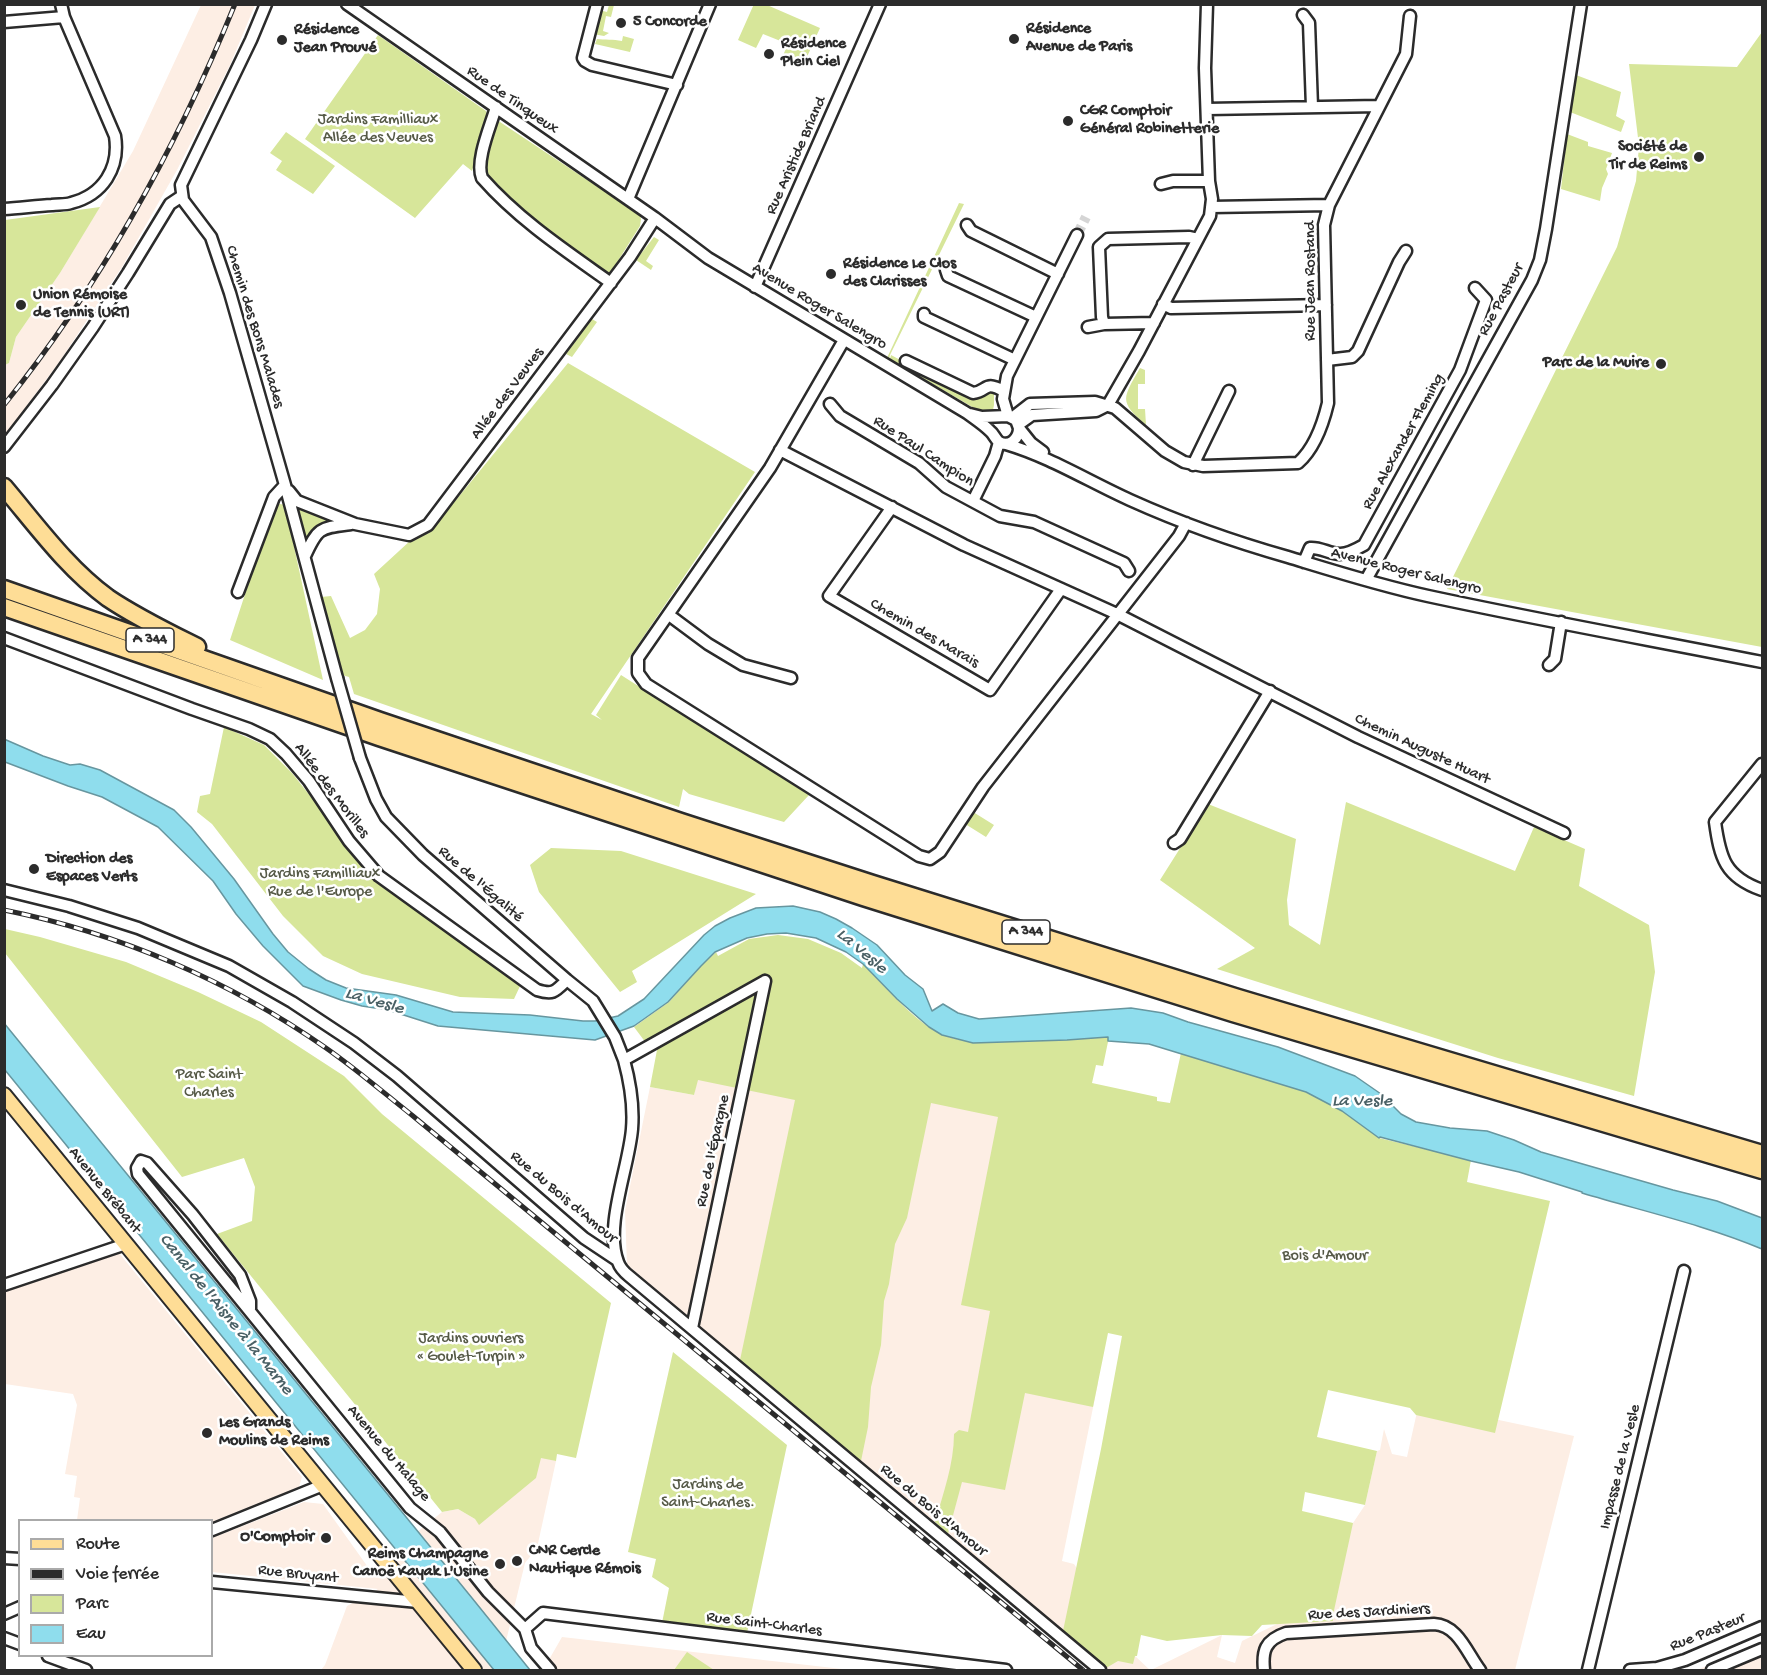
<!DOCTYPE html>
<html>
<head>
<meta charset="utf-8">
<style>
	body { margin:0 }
	#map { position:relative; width:1767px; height:1675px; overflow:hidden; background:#fff; font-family:"Gochi Hand",sans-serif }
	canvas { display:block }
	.frame { position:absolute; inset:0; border:6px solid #2b2b2b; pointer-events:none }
	.legend { position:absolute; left:18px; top:1519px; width:195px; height:138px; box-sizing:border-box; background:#fff; border:2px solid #aaa; margin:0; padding:8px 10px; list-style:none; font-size:18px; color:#2b2b2b }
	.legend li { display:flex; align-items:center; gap:12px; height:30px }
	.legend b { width:30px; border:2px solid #aaa }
</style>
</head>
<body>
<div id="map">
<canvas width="1767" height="1675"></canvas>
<div class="frame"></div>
<ul class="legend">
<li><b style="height:8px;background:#fedd96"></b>Route</li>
<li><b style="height:8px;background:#2b2b2b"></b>Voie ferrée</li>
<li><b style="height:16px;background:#d7e69a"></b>Parc</li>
<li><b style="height:16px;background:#8fdded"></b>Eau</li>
</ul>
</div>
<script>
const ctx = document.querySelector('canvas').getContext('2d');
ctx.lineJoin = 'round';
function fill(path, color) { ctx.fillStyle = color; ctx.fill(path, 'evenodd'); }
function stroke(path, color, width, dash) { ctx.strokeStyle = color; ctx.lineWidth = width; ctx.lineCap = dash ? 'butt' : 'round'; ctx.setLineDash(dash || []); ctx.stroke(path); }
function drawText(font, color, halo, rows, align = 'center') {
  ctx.font = font + ' "Gochi Hand",sans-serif'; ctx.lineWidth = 5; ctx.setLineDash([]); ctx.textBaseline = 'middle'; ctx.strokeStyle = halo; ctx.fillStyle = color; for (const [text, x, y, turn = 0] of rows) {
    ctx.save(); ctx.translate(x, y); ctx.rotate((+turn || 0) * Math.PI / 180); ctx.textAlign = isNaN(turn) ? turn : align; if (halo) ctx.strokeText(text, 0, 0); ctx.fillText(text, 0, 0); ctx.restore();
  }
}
fill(new Path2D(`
	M 201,5 L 255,5 L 230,65 L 177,170 L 122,267 L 60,361 L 5,435 L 5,365 L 9,363 L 16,337 L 60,273 L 133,151 Z
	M 697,1080 L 931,1089 L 1002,1116 L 1043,1319 L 1032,1369 L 1098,1383 L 1062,1561 L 1074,1564 L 1135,1656 L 1150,1670 L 1108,1670 L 627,1265 L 625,1211 L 650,1087 L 694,1095 Z
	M 119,1253 L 302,1477 L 299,1487 L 212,1522 L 212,1520 L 77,1520 L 80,1498 L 74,1497 L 77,1476 L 65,1474 L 77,1405 L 73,1394 L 5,1384 L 5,1291 Z
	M 1419,1403 L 1574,1436 L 1515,1670 L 1151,1670 L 1222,1635 L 1217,1657 L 1235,1663 L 1242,1641 L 1277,1624 L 1353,1523 L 1365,1505 L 1377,1451 L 1380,1450 L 1384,1429 L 1392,1454 L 1407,1457 Z
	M 541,1457 L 556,1461 L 537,1548 L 525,1563 L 499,1670 L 321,1670 L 325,1665 L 347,1606 L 378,1589 L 212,1572 L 212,1538 L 304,1502 L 323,1504 L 370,1570 L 442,1512 L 458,1509 L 475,1519 L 479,1524 Z
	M 562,1637 L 851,1670 L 543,1670 Z
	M 1762,1643 L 1762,1670 L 1697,1670 Z`), '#fdeee4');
fill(new Path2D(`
	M 754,4 L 767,5 L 820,28 L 802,68 L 781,60 L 788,44 L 763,34 L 756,48 L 738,40 Z
	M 609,5 L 614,5 L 611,17 L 606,16 L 603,31 L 609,33 L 604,36 L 593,34 L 599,10 L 607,12 Z
	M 1762,32 L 1762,647 L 1447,589 L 1617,247 L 1636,181 L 1639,146 L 1629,64 L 1737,67 Z
	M 378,35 L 486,111 L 488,117 L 472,171 L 463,164 L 415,218 L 305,139 Z
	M 623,36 L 634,39 L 630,52 L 595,44 L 597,39 C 605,40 613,39 622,41 Z
	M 1576,75 L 1621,92 L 1616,116 L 1625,121 L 1621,132 L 1570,112 Z
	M 497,120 L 640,215 L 641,219 L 640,226 L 609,275 L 559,243 L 486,179 L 485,160 Z
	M 286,132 L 335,166 L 313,194 L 276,170 L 282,161 L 270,153 Z
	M 1567,134 L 1588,142 L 1588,146 L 1612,153 L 1606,169 L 1608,174 L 1602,188 L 1600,201 L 1561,189 Z
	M 959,203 L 964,204 L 890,355 L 889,359 L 887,358 Z
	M 100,207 L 60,273 L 16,337 L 9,363 L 5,365 L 5,220 Z
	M 654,237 L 659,240 L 646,261 L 653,266 L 651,270 L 636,260 Z
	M 592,319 L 597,322 L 572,357 L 566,354 Z
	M 891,355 L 967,396 L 994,390 L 994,405 L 993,410 L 979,411 L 890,359 Z
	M 568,363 L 755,472 L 591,714 L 602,720 L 596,715 L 621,675 L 809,795 L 784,822 L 689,794 L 683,789 L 679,807 L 354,694 L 349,677 L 342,675 L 321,597 L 331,596 L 350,638 L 365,630 L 377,614 L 380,589 L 374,574 L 411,540 L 429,533 Z
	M 1140,368 L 1145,370 L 1145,384 L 1138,384 L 1138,409 L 1145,409 L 1146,425 C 1118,401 1123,398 1140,368 Z
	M 275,503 L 285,505 L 323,680 L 230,640 Z
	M 295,504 L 334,520 C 320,523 313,528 305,539 Z
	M 224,727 L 264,745 L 292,773 L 373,875 L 399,897 L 521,984 L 514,999 L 460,997 L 362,974 L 323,956 L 283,916 L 212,824 L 197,812 L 200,796 L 210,794 Z
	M 1346,802 L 1515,871 L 1534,827 L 1585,849 L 1579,886 L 1649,925 L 1655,972 L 1634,1096 L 1498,1058 L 1217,969 L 1255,948 L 1160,880 L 1208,804 L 1296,839 L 1287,900 L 1289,925 L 1320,945 Z
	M 970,810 L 994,825 L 986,837 L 962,822 Z
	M 551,848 L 621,851 L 756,894 L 632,971 L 637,982 L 620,992 L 539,892 L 530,865 Z
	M 5,929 L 40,937 L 126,962 L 198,992 L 261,1022 L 344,1076 L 382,1114 L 611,1303 L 576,1458 L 557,1454 L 556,1461 L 541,1458 L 536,1478 L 479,1525 L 475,1519 L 458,1509 L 442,1512 L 217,1234 L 252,1221 L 255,1187 L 244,1158 L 182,1177 L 5,953 Z
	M 778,935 L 808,939 L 841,953 L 862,968 L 863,964 C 882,984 918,1025 943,1035 C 968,1045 994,1042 1021,1041 C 1050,1041 1079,1039 1109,1037 L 1103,1066 L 1096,1065 L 1092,1083 L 1157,1097 L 1157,1101 L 1170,1103 L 1181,1053 L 1307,1092 L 1342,1110 L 1379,1138 L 1471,1160 L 1467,1182 L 1550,1201 L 1495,1433 L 1416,1415 L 1410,1408 L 1328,1390 L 1317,1437 L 1377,1451 L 1365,1505 L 1305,1492 L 1302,1511 L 1353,1523 L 1333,1615 L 1333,1621 L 1262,1625 L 1252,1636 L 1222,1635 L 1167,1641 L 1141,1635 L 1137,1656 L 1135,1656 L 1133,1664 L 1118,1661 L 1106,1668 L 1063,1631 L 1101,1449 L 1122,1336 L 1108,1333 L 1093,1407 L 1025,1393 L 1005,1490 L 962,1482 L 948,1534 L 935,1522 C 943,1494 954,1464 954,1434 L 959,1430 L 968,1432 L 990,1311 L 961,1305 L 998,1117 L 931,1103 L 907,1218 L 895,1244 L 889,1284 L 884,1301 L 881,1345 L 871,1387 L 868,1427 L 861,1461 L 740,1360 L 795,1100 L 698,1080 L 694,1095 L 650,1087 L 657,1050 L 646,1043 L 634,1027 L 669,1002 L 701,966 L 716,952 L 718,956 L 749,939 Z
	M 673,1352 L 787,1445 L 747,1633 L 662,1623 L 669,1588 L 652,1577 L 656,1559 L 628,1552 Z
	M 687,1652 L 714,1670 L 674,1670 Z`), '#d7e69a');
const water = new Path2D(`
	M 4,739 L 43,756 L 70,765 L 80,764 L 100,770 L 174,810 L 191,827 L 234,879 L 273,934 L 288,952 L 309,969 L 326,980 L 346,988 L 396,995 L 453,1012 L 530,1015 L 583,1021 L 595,1021 L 618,1016 L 644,999 L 704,935 L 715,926 L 730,918 L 756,908 L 793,906 L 820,912 L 836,919 L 852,928 L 877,945 L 905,975 L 923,989 L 932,1011 L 943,1004 L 958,1013 L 979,1019 L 1131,1008 L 1163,1013 L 1188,1022 L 1278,1047 L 1355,1076 L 1381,1094 L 1401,1114 L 1416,1122 L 1450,1128 L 1487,1131 L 1514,1140 L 1541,1152 L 1673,1190 L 1717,1201 L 1762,1218 L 1762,1249 C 1705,1225 1642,1211 1582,1193 L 1582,1192 L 1519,1172 L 1471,1161 L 1380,1137 L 1379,1138 L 1342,1111 L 1306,1092 L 1149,1044 L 1108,1041 L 1108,1037 L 1067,1040 L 973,1043 L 942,1035 L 929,1027 L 897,999 L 863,964 L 846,952 L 816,938 L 786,933 L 767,934 L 747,938 L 715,952 L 701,966 L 668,1002 L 634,1026 L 595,1040 L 438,1026 L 388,1010 L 362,1006 L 341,1000 L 303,986 L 263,946 L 236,914 L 213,881 L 158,827 L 102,797 L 68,786 L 5,762 Z
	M 4,1023 L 472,1598 L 530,1670 L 494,1670 L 5,1070 Z`);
fill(water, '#8fdded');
stroke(water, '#67969f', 1.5);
stroke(new Path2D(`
	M 1077,235 L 1086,217`), '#d5d5d5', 10, [10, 5]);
const minor = new Path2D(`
	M 266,4 L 251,40 L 181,185 L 183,200 L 211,237 L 230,293 L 285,485 L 337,678
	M 347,4 L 655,218 L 708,258 L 967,413 C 975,419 983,424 990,431 C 994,434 995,439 999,442 C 1010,448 1019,438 1019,428
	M 597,4 L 583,58 L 585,61 L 592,65 L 677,85
	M 1303,15 L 1309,23 L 1312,107
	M 4,22 L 64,17
	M 496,107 C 491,125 475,161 482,178 C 519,220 566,251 611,283
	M 1207,109 L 1379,106
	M 1161,184 L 1173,181 L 1209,181
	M 628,199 L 710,4
	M 1211,207 L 1329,205
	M 4,209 C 20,208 36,206 52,205 C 58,204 65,205 71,203 C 103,195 120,168 115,136 L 64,17 L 61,4
	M 967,225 L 971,231 L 1058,274
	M 946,270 L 948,276 L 1036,317
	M 755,287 L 880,4
	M 1163,304 L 1171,308 L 1326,305
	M 924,314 L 924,317 L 1015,360
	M 1104,324 L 1102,317 L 1099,247 L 1108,239 L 1189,237 L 1198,239
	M 1088,327 L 1104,324 L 1154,323
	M 844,340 L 770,468 L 638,658 L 638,673 L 646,684 L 919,856 L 930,859 L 940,852 L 983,787 L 1179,536 L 1186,523
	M 1327,360 L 1352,357 L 1358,351 L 1399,262 L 1406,251
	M 906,361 L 973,393 C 989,391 983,380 1004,391
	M 830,404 L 840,416 L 919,463 L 946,487 L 1000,516 L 1034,522 L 1124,563 L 1129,571
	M 970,414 L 982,417 L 1008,416 L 1016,420 L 1019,428 L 1031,443 L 1043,452
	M 1008,416 L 1003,399 L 1007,376 L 1077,235
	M 1012,418 L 1030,404 L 1095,402 L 1115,408 L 1165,451 L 1184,462 L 1203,466 L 1298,463 C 1315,448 1323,424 1328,403 L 1324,225 L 1329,205 L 1406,54 L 1410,16
	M 1018,425 L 1032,415 L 1096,411 L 1108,405 L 1139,351 L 1210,216 L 1212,199 L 1209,181 L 1205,68 L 1207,4
	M 1006,444 C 1050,457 1088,481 1130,500 C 1181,523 1235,542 1288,557 C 1334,571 1381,586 1428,596 C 1539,620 1651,640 1762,662
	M 4,447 L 52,385 L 93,327 L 128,273 L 170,204 L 182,196
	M 780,450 L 964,545 L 1117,614 L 1358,737 L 1564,833
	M 1193,465 L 1229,391
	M 289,491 L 297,501 L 355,524 L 409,535 L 428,525 L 630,257 L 655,218
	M 973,501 L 995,456 L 999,442
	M 892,507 L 829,596 L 990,690 L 1061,589
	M 305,556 C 318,527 320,528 351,524
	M 1304,562 L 1310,548 C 1321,547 1329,554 1340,554 C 1348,554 1357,549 1364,545 L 1460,370 L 1486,300 L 1475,288
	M 1366,580 L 1532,280 L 1540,260 L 1546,229 L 1581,4
	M 238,592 L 274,497 L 285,485
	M 669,615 L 708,644 L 743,665 L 791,678
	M 4,638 L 192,709 L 249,729 L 270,739 L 286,754 L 309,781 L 349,841 L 379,876 L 537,990 C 553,995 555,992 567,980
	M 1549,665 L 1555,659 L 1561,622
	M 360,758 L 376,799 L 386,817 L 423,855 L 567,980 L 593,1001 L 615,1037 L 624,1060
	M 1762,764 L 1715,822 C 1720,858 1725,877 1762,890
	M 1174,843 L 1180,839 L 1270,691
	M 4,890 L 69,906 L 138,928 L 229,966 L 292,1002 L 354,1043 L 397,1076 L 584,1238 L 617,1260
	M 765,981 L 624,1060 C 630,1082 634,1105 632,1129 C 629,1167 604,1226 618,1262 C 620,1268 624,1272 629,1276 L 1100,1670
	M 4,1285 L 126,1244
	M 250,1309 L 250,1301 L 240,1275 L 193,1215 L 147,1163 L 141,1161 L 137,1168 L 138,1174 L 410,1508 L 440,1532 L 488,1592 L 525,1629 L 531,1648 L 550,1670
	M 692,1328 L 765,981
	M 212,1530 L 323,1485
	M 4,1558 L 20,1559
	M 212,1582 L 418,1602
	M 4,1614 L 20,1607
	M 525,1629 L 543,1613 L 1006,1670
	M 4,1638 L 20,1644
	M 48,1656 L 86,1670
	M 1264,1670 C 1262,1651 1265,1640 1286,1633 L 1434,1624 C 1458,1625 1467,1653 1480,1670
	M 1588,1670 L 1684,1271
	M 1630,1670 L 1657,1668 L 1685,1660 L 1762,1627
	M 1712,1670 L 1762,1649`);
const major = new Path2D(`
	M 4,1095 L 474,1670`);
const highway = new Path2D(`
	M 4,487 C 37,526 67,568 108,598 C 136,617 167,632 197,647
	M 4,589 L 380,721 L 681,822 L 873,884 L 1238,998 L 1762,1154
	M 4,607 L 379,737 L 863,897 L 1233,1013 L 1762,1170`);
stroke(minor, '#2b2b2b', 15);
stroke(major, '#2b2b2b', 18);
stroke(highway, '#2b2b2b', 21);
stroke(minor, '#fff', 10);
stroke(major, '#fedd96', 14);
stroke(highway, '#fedd96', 16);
const rail = new Path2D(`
	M 4,405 C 101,284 177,147 235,4
	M 4,910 C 119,933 230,981 326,1048 C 356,1069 384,1093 413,1116 L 1083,1670`);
stroke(rail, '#2b2b2b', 5);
stroke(rail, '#fff', 3, [9]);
const minorBridge = new Path2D(`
	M 337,678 L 360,758`);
stroke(minorBridge, '#2b2b2b', 15, []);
stroke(minorBridge, '#fff', 10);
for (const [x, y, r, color] of [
	[621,23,6,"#2b2b2b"],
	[1014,39,6,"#2b2b2b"],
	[282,40,6,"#2b2b2b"],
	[769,54,6,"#2b2b2b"],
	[1068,121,6,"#2b2b2b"],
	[1699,157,6,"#2b2b2b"],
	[831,274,6,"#2b2b2b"],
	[21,305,6,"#2b2b2b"],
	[1661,364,6,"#2b2b2b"],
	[34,869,6,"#2b2b2b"],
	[207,1433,6,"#2b2b2b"],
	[326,1538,6,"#2b2b2b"],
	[517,1561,6,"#2b2b2b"],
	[500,1564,6,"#2b2b2b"]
]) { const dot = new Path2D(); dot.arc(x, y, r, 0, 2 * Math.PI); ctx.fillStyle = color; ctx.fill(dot); stroke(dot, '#fff', 2); }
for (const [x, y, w] of [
	[150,640,48],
	[1026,932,48]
]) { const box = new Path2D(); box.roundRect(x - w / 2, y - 12, w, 24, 4.5); ctx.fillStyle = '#fff'; ctx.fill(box); stroke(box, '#2b2b2b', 1.5); }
drawText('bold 15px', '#2b2b2b', null, [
	["A 344",150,640],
	["A 344",1026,932]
]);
drawText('bold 16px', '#2b2b2b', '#fff', [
	["5 Concorde",633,23],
	["Résidence",1026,30],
	["Avenue de Paris",1026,48],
	["Résidence",294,31],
	["Jean Prouvé",294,49],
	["Résidence",781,45],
	["Plein Ciel",781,63],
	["CGR Comptoir",1080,112],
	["Général Robinetterie",1080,130],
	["Société de",1687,148,"right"],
	["Tir de Reims",1687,166,"right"],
	["Résidence Le Clos",843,265],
	["des Clarisses",843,283],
	["Union Rémoise",33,296],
	["de Tennis (URT)",33,314],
	["Parc de la Muire",1649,364,"right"],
	["Direction des",46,860],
	["Espaces Verts",46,878],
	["Les Grands",219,1424],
	["Moulins de Reims",219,1442],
	["O'Comptoir",314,1538,"right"],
	["CNR Cercle",529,1552],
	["Nautique Rémois",529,1570],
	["Reims Champagne",488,1555,"right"],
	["Canoë Kayak L'Usine",488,1573,"right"]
], 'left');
drawText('16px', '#2b2b2b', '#fff', [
	["Rue de Tinqueux",512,101,35],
	["Rue Aristide Briand",797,156,-66],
	["Rue Jean Rostand",1312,281,-90],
	["Rue Pasteur",1502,300,-62],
	["Avenue Roger Salengro",819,307,31],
	["Chemin des Bons Malades",254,327,73],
	["Allée des Veuves",508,394,-53],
	["Rue Alexander Fleming",1404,442,-61],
	["Rue Paul Campion",923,452,33],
	["Avenue Roger Salengro",1406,572,14],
	["Chemin des Marais",924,634,30],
	["Chemin Auguste Huart",1422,750,25],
	["Allée des Morilles",331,791,53],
	["Rue de l'Égalité",480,885,41],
	["Rue de l'Épargne",714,1151,-78],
	["Avenue Brébant",104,1191,51],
	["Rue du Bois d'Amour",563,1198,40],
	["Avenue du Halage",388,1454,50],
	["Impasse de la Vesle",1621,1467,-76],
	["Rue du Bois d'Amour",933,1511,40],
	["Rue Bruyant",298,1575,6],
	["Rue des Jardiniers",1369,1613,-3],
	["Rue Saint-Charles",764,1625,7],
	["Rue Pasteur",1708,1633,-22]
]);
drawText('16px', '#565a47', '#fff', [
	["Jardins Familliaux",378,121],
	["Allée des Veuves",378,139],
	["Jardins Familliaux",320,875],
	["Rue de l'Europe",320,893],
	["Parc Saint",209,1076],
	["Charles",209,1094],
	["Bois d'Amour",1325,1257],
	["Jardins ouvriers",471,1340],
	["« Goulet-Turpin »",471,1358],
	["Jardins de",708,1486],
	["Saint-Charles.",708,1504]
]);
drawText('italic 18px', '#496065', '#fff', [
	["La Vesle",861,952,40],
	["La Vesle",374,1002,16],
	["La Vesle",1362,1102],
	["Canal de l'Aisne à la Marne",225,1315,51]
]);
</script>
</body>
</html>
